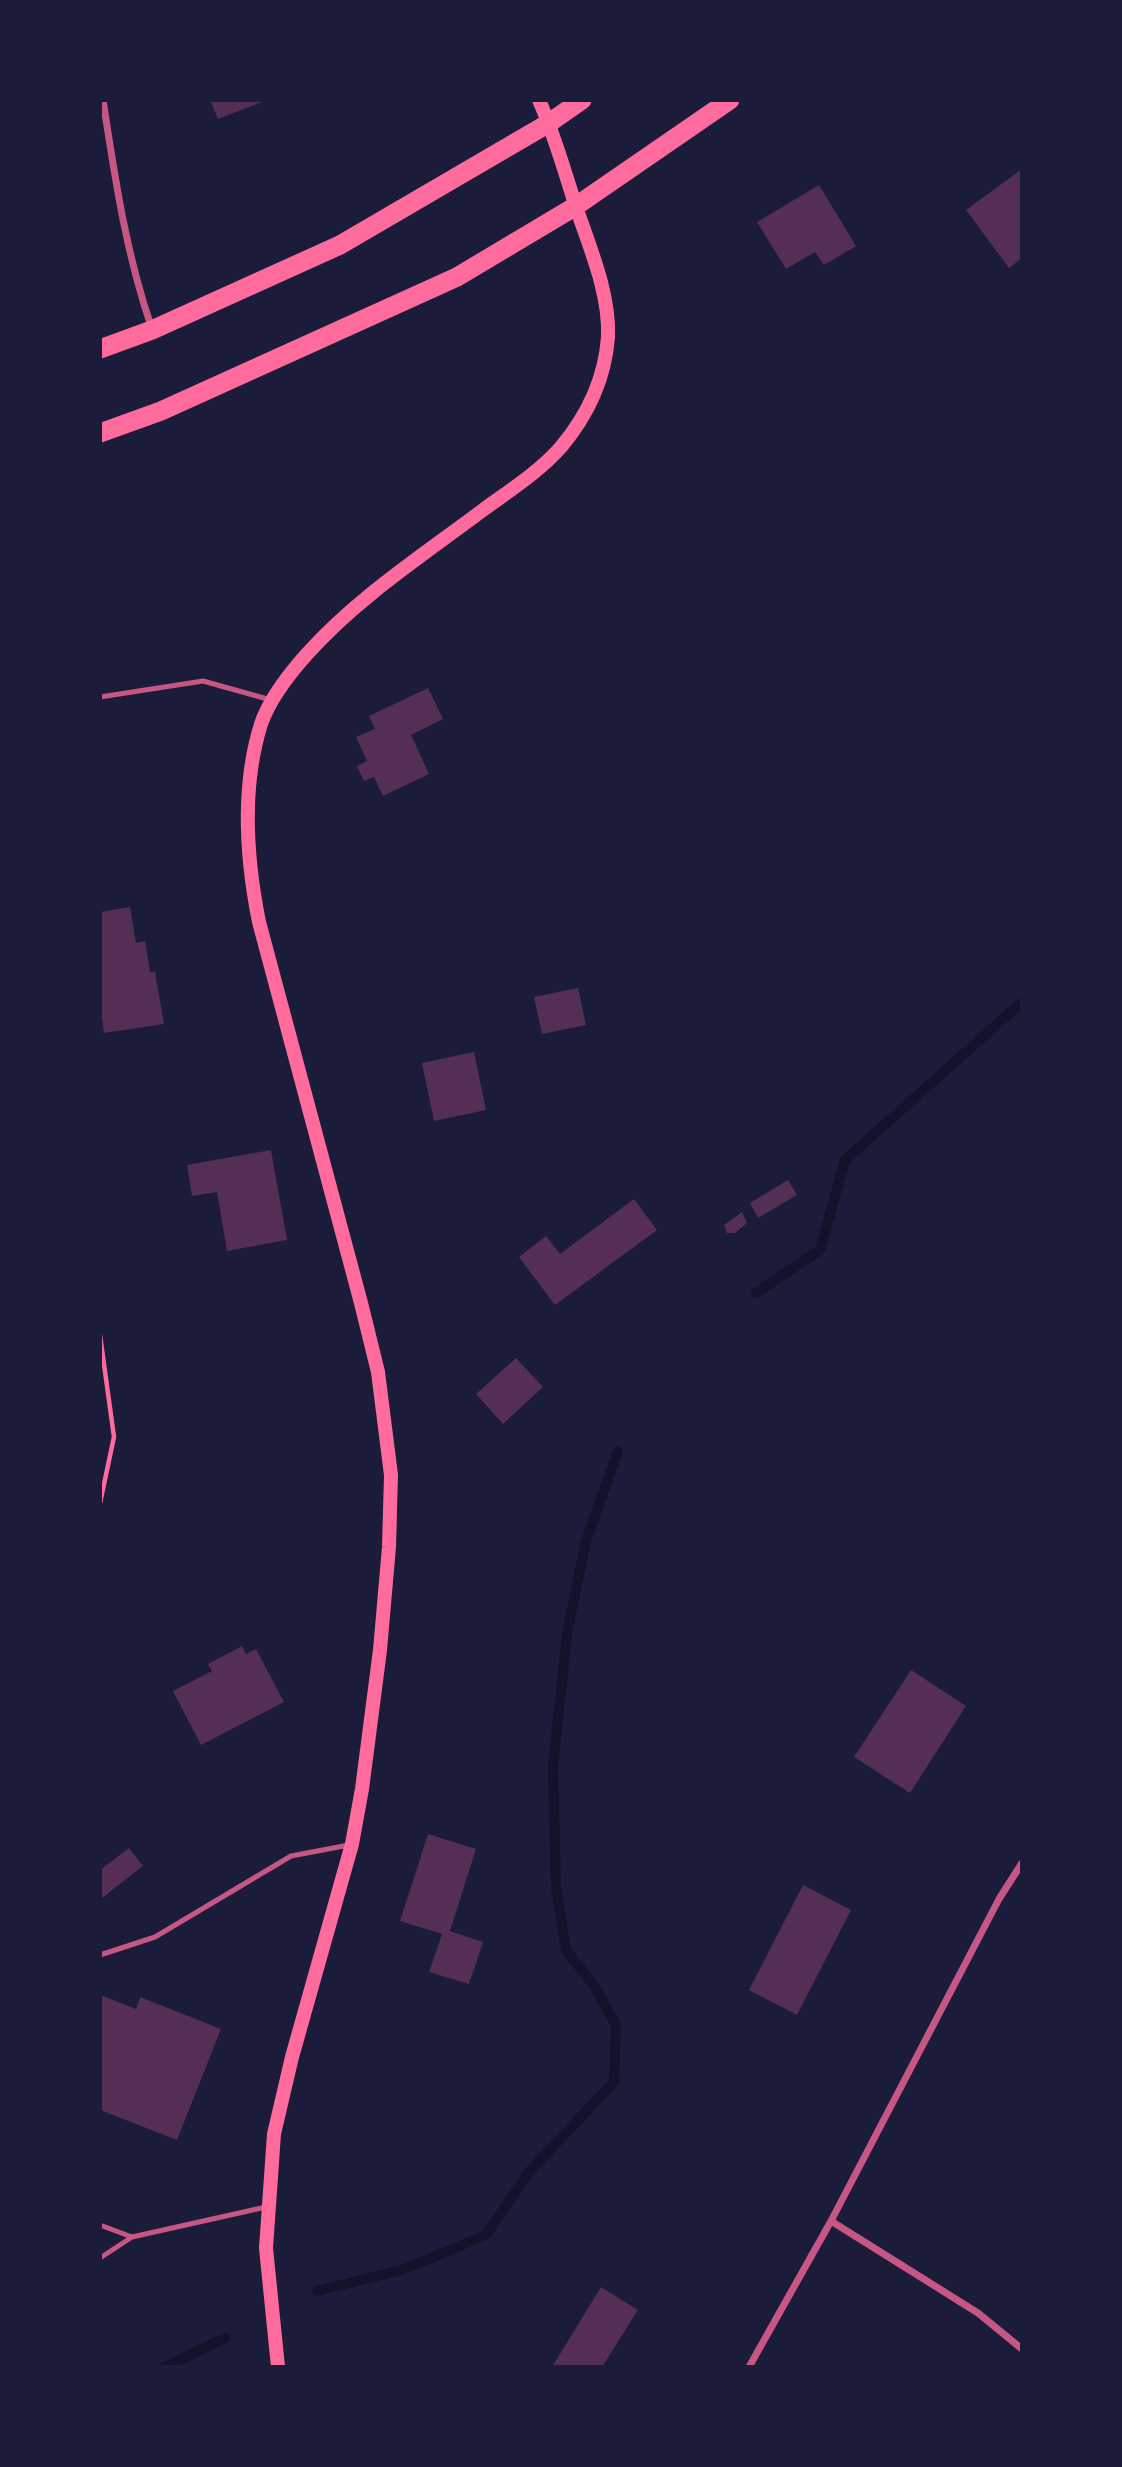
<!DOCTYPE html>
<html>
<head>
<meta charset="utf-8">
<style>
	body { margin:0 }
	#map { position:relative; width:1122px; height:2467px; overflow:hidden; background:#1b1b3a; font-family:"Roboto Condensed",sans-serif }
	canvas { display:block }
	.frame { position:absolute; inset:0; border:102px solid #1b1b3a; pointer-events:none }
</style>
</head>
<body>
<div id="map">
<canvas width="1122" height="2467"></canvas>
<div class="frame"></div>
</div>
<script>
const ctx = document.querySelector('canvas').getContext('2d');
ctx.lineJoin = 'round';
function stroke(path, color, width, dash) { ctx.strokeStyle = color; ctx.lineWidth = width; ctx.lineCap = dash ? 'butt' : 'round'; ctx.setLineDash(dash || []); ctx.stroke(path); }
function fill(path, color) { ctx.fillStyle = color; ctx.fill(path, 'evenodd'); }
stroke(new Path2D(`
	M 756,1293 L 820,1250 L 845,1160 L 1022,1002
	M 317,2291 L 402,2270 L 486,2235 L 529,2172 L 614,2082 L 616,2025 L 595,1987 L 566,1950 L 556,1887 L 553,1767 L 567,1633 L 586,1541 L 618,1451
	M 165,2367 L 225,2338`), '#12122b', 10);
fill(new Path2D(`
	M 210,100 L 267,100 L 218,119 Z
	M 1022,169 L 1022,258 L 1009,268 L 966,210 Z
	M 819,185 L 856,246 L 824,265 L 815,252 L 786,269 L 757,222 Z
	M 428,688 L 443,719 L 411,735 L 429,774 L 383,796 L 374,777 L 364,781 L 357,766 L 367,761 L 356,737 L 375,729 L 369,716 Z
	M 130,907 L 136,943 L 145,941 L 150,972 L 155,972 L 164,1024 L 104,1033 L 100,1004 L 100,912 Z
	M 578,988 L 586,1025 L 542,1034 L 534,997 Z
	M 474,1052 L 486,1110 L 434,1121 L 422,1063 Z
	M 271,1150 L 287,1240 L 227,1251 L 217,1192 L 192,1196 L 187,1165 Z
	M 788,1180 L 797,1195 L 758,1218 L 750,1203 Z
	M 634,1199 L 657,1230 L 555,1305 L 519,1257 L 546,1236 L 560,1254 Z
	M 742,1212 L 747,1223 L 735,1233 L 727,1233 L 724,1225 Z
	M 516,1358 L 543,1387 L 503,1424 L 476,1394 Z
	M 242,1646 L 246,1654 L 256,1649 L 284,1702 L 201,1745 L 173,1691 L 212,1671 L 208,1664 Z
	M 911,1670 L 966,1706 L 910,1793 L 854,1757 Z
	M 428,1834 L 476,1849 L 450,1931 L 483,1942 L 469,1984 L 429,1972 L 442,1934 L 400,1921 Z
	M 129,1848 L 143,1866 L 102,1898 L 100,1870 Z
	M 803,1885 L 851,1910 L 797,2015 L 749,1990 Z
	M 100,1995 L 136,2009 L 140,1997 L 221,2029 L 177,2140 L 100,2110 Z
	M 601,2287 L 638,2310 L 602,2367 L 552,2367 Z`), '#542f53');
stroke(new Path2D(`
	M 100,1335 L 114,1437 L 100,1503`), '#ff6b9d', 4.5);
stroke(new Path2D(`
	M 100,697 L 203,681 L 271,700
	M 100,1955 L 155,1937 L 291,1856 L 349,1845
	M 100,2225 L 132,2237 L 266,2207
	M 100,2258 L 132,2237`), '#c65784', 5);
stroke(new Path2D(`
	M 103,100 C 115,178 126,254 152,329
	M 831,2221 L 978,2313 L 1022,2349
	M 749,2367 L 831,2221 L 999,1899 L 1022,1863`), '#c65784', 7);
stroke(new Path2D(`
	M 278,2367 L 266,2248 L 274,2134 L 292,2057 L 352,1844 L 362,1789 L 380,1650 L 389,1547 L 391,1475 L 378,1372 L 361,1303 L 259,922 C 246,857 241,788 261,724 C 270,698 289,674 307,654 C 357,598 423,555 483,510 C 509,491 539,472 561,447 C 587,416 605,378 608,337 C 610,293 589,246 575,204 C 564,169 554,134 539,100`), '#ff6b9d', 14);
stroke(new Path2D(`
	M 100,349 L 152,330 L 340,245 L 549,123 L 582,100
	M 100,433 L 161,411 L 457,277 L 576,206 L 730,100`), '#ff6b9d', 19);
</script>
</body>
</html>
